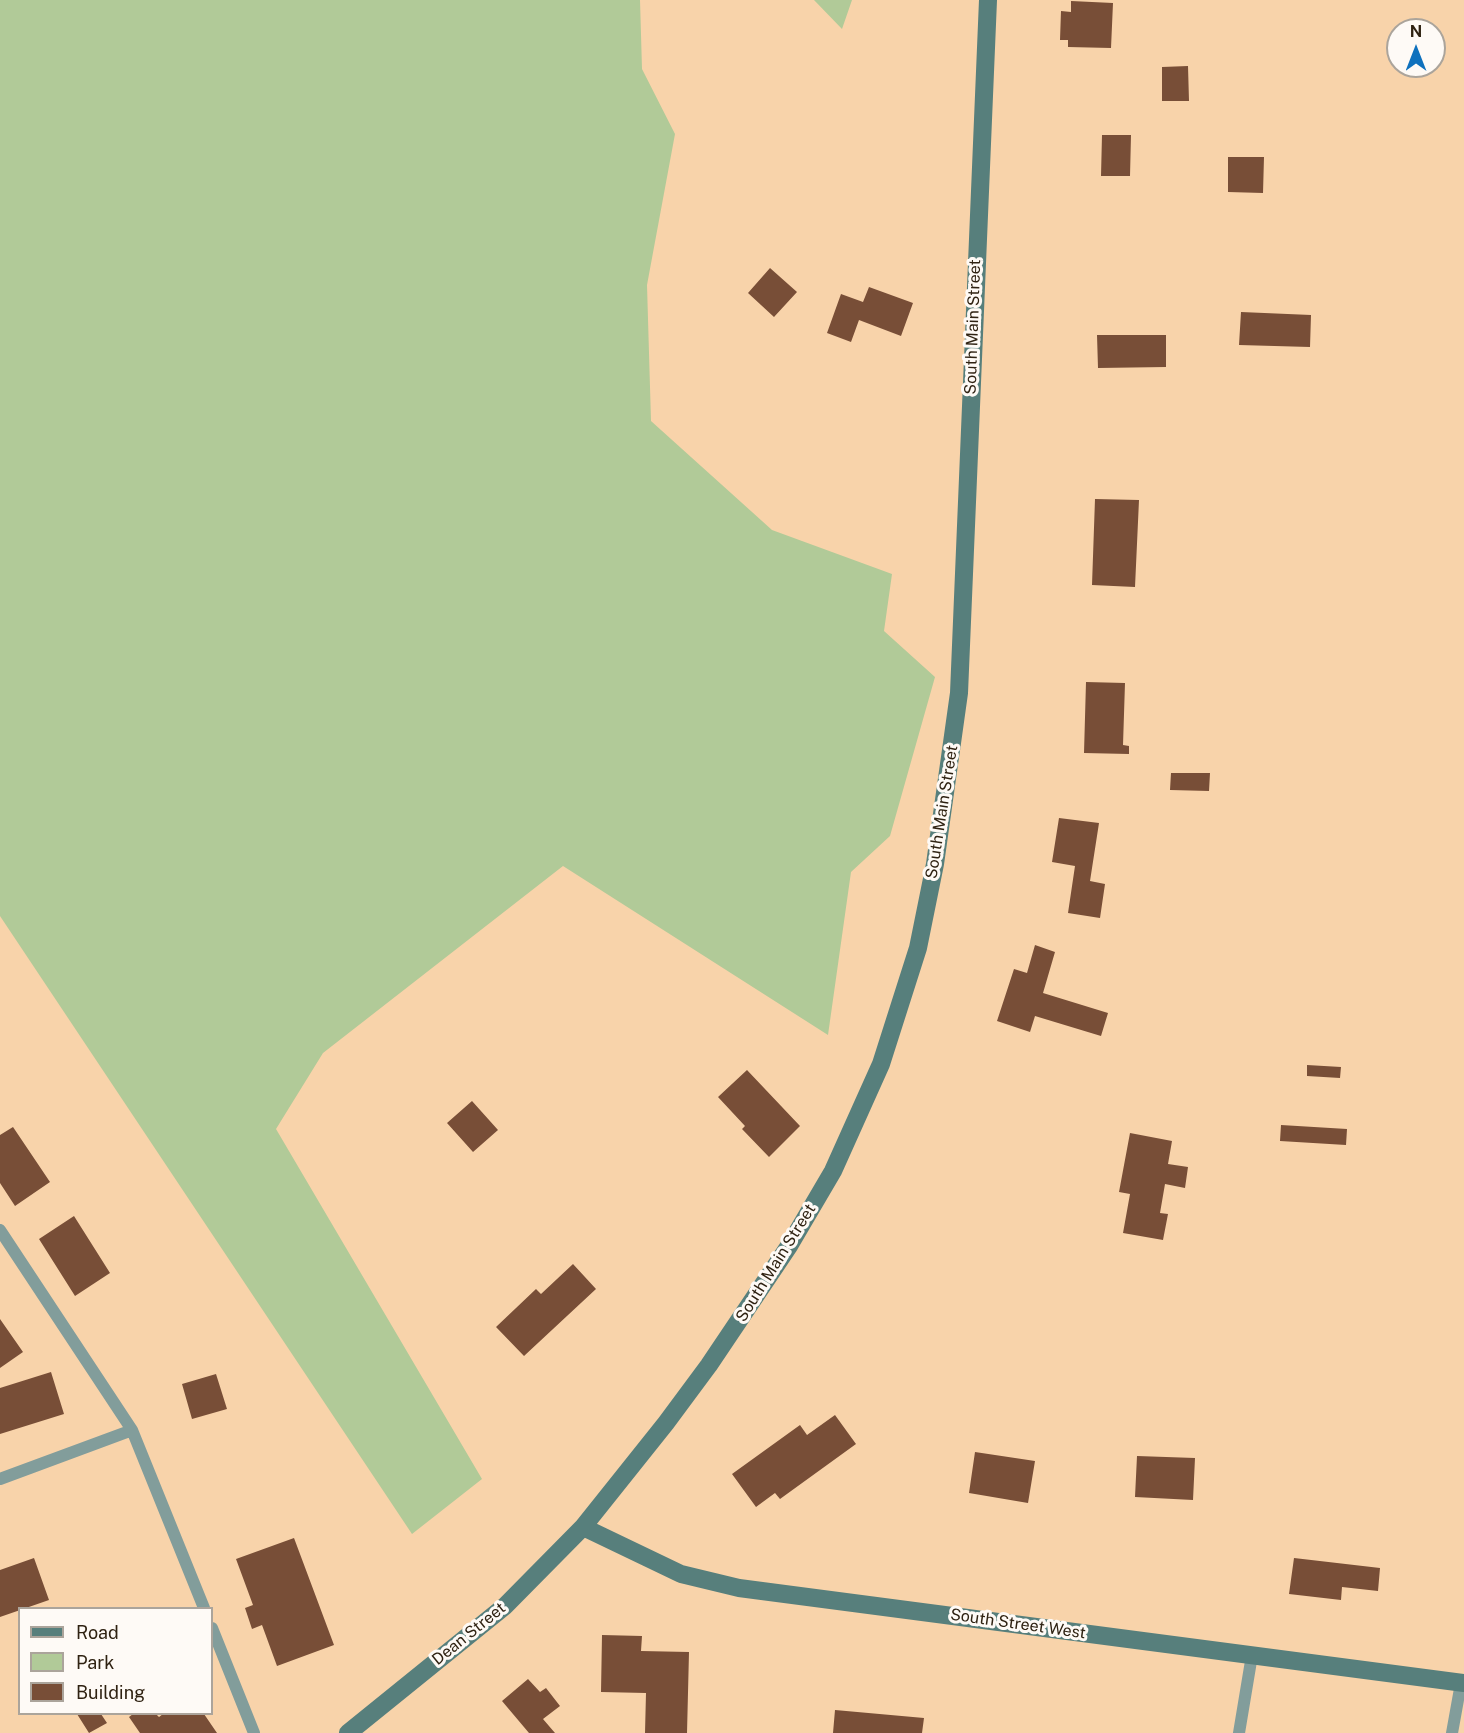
<!DOCTYPE html>
<html>
<head>
<meta charset="utf-8">
<style>
	body { margin:0 }
	#map { position:relative; width:1464px; height:1733px; overflow:hidden; background:#f8d3aa; font-family:"Public Sans",sans-serif }
	canvas { display:block }
	.legend { position:absolute; left:18px; top:1607px; width:195px; height:108px; box-sizing:border-box; background:#fefaf6; border:2px solid #aba49b; margin:0; padding:8px 10px; list-style:none; font-size:18px; color:#2f2212 }
	.legend li { display:flex; align-items:center; gap:12px; height:30px }
	.legend b { width:30px; border:2px solid #aba49b }
	.north { position:absolute; left:1386px; top:18px; width:60px; height:60px; box-sizing:border-box; background:#fefaf6; border:2px solid #aba49b; border-radius:50%; rotate:0deg; font-size:16px; font-weight:700; line-height:24px; text-align:center; color:#2f2212 }
	.north::after { content:''; display:block; margin:auto; width:21px; height:27px; background:#0f71bd; clip-path:polygon(50% 0,100% 100%,50% 72%,0 100%) }
</style>
</head>
<body>
<div id="map">
<canvas width="1464" height="1733"></canvas>
<ul class="legend">
<li><b style="height:8px;background:#577f7c"></b>Road</li>
<li><b style="height:16px;background:#b1ca98"></b>Park</li>
<li><b style="height:16px;background:#784e37"></b>Building</li>
</ul>
<div class="north">N</div>
</div>
<script>
const ctx = document.querySelector('canvas').getContext('2d');
ctx.lineJoin = 'round';
function fill(path, color) { ctx.fillStyle = color; ctx.fill(path, 'evenodd'); }
function stroke(path, color, width, dash) { ctx.strokeStyle = color; ctx.lineWidth = width; ctx.lineCap = dash ? 'butt' : 'round'; ctx.setLineDash(dash || []); ctx.stroke(path); }
function drawText(font, color, halo, rows, align = 'center') {
  ctx.font = font + ' "Public Sans",sans-serif'; ctx.lineWidth = 6; ctx.setLineDash([]); ctx.textBaseline = 'middle'; ctx.strokeStyle = halo; ctx.fillStyle = color; for (const [text, x, y, turn = 0] of rows) {
    ctx.save(); ctx.translate(x, y); ctx.rotate((+turn || 0) * Math.PI / 180); ctx.textAlign = isNaN(turn) ? turn : align; if (halo) ctx.strokeText(text, 0, 0); ctx.fillText(text, 0, 0); ctx.restore();
  }
}
fill(new Path2D(`
	M 0,0 L 640,0 L 642,69 L 675,134 L 647,285 L 651,421 L 772,530 L 892,574 L 884,631 L 935,677 L 890,836 L 851,872 L 828,1035 L 563,866 L 323,1053 L 276,1129 L 482,1479 L 412,1534 L 0,916 Z
	M 814,0 L 852,0 L 842,29 Z`), '#b1ca98');
fill(new Path2D(`
	M 1071,1 L 1113,3 L 1111,48 L 1068,47 L 1068,40 L 1060,40 L 1061,11 L 1071,12 Z
	M 1188,66 L 1189,101 L 1162,101 L 1162,67 Z
	M 1102,135 L 1131,135 L 1130,176 L 1101,176 Z
	M 1228,157 L 1264,157 L 1263,193 L 1228,192 Z
	M 770,268 L 797,292 L 774,317 L 748,293 Z
	M 869,287 L 913,303 L 901,336 L 859,320 L 851,342 L 827,333 L 841,294 L 863,302 Z
	M 1241,312 L 1311,315 L 1310,347 L 1239,345 Z
	M 1097,335 L 1166,335 L 1166,367 L 1098,368 Z
	M 1095,499 L 1139,500 L 1135,587 L 1092,585 Z
	M 1086,682 L 1125,683 L 1123,745 L 1129,746 L 1129,754 L 1084,753 Z
	M 1171,773 L 1210,773 L 1209,791 L 1170,790 Z
	M 1059,818 L 1099,823 L 1090,881 L 1105,884 L 1100,918 L 1068,913 L 1075,866 L 1052,862 Z
	M 1035,945 L 1055,952 L 1043,993 L 1108,1013 L 1101,1036 L 1035,1016 L 1030,1032 L 997,1021 L 1014,969 L 1027,973 Z
	M 1307,1065 L 1341,1067 L 1340,1078 L 1307,1076 Z
	M 747,1070 L 800,1126 L 769,1157 L 742,1129 L 745,1126 L 718,1097 Z
	M 472,1101 L 498,1130 L 473,1152 L 447,1123 Z
	M 1281,1125 L 1347,1129 L 1346,1145 L 1280,1141 Z
	M 13,1127 L 50,1182 L 15,1206 L 0,1183 L 0,1135 Z
	M 1130,1133 L 1172,1141 L 1168,1164 L 1188,1167 L 1185,1188 L 1165,1184 L 1160,1213 L 1168,1214 L 1163,1240 L 1123,1233 L 1130,1194 L 1119,1192 Z
	M 74,1216 L 110,1273 L 75,1296 L 39,1239 Z
	M 573,1264 L 596,1289 L 524,1356 L 496,1327 L 536,1289 L 541,1294 Z
	M 0,1319 L 23,1352 L 0,1368 Z
	M 51,1372 L 64,1414 L 0,1434 L 0,1388 Z
	M 216,1374 L 227,1409 L 192,1419 L 182,1384 Z
	M 835,1415 L 856,1444 L 780,1499 L 775,1493 L 756,1507 L 732,1474 L 800,1425 L 807,1435 Z
	M 975,1452 L 1035,1461 L 1028,1503 L 969,1493 Z
	M 1137,1456 L 1195,1458 L 1193,1500 L 1135,1497 Z
	M 294,1538 L 334,1645 L 277,1666 L 262,1625 L 252,1629 L 245,1608 L 253,1605 L 236,1559 Z
	M 34,1558 L 49,1600 L 0,1617 L 0,1570 Z
	M 1294,1558 L 1380,1568 L 1378,1591 L 1342,1587 L 1341,1600 L 1289,1594 Z
	M 602,1635 L 642,1636 L 641,1651 L 689,1652 L 687,1733 L 645,1733 L 646,1693 L 601,1692 Z
	M 528,1679 L 540,1692 L 546,1688 L 560,1706 L 543,1719 L 555,1733 L 529,1733 L 502,1701 Z
	M 835,1710 L 924,1718 L 922,1733 L 833,1733 Z
	M 77,1714 L 101,1714 L 107,1723 L 89,1733 Z
	M 133,1714 L 156,1714 L 159,1717 L 163,1714 L 204,1714 L 217,1733 L 140,1733 L 129,1717 Z`), '#784e37');
stroke(new Path2D(`
	M 0,1230 L 132,1430 L 204,1608
	M 0,1479 L 132,1430
	M 212,1628 L 254,1733
	M 1239,1733 L 1252,1655
	M 1452,1733 L 1461,1683`), '#829d9b', 12);
stroke(new Path2D(`
	M 583,1527 L 681,1574 L 739,1588 L 1464,1683
	M 348,1733 L 505,1606 L 583,1527 L 666,1423 L 709,1365 L 789,1246 L 833,1171 L 881,1064 L 918,948 L 935,864 L 959,693 L 988,0`), '#577f7c', 18);
drawText('16px', '#2f2212', '#fefaf6', [
	["South Main Street",973,327,-88],
	["South Main Street",942,812,-81],
	["South Main Street",776,1263,-58],
	["South Street West",1018,1624,8],
	["Dean Street",469,1634,-39]
]);
</script>
</body>
</html>
